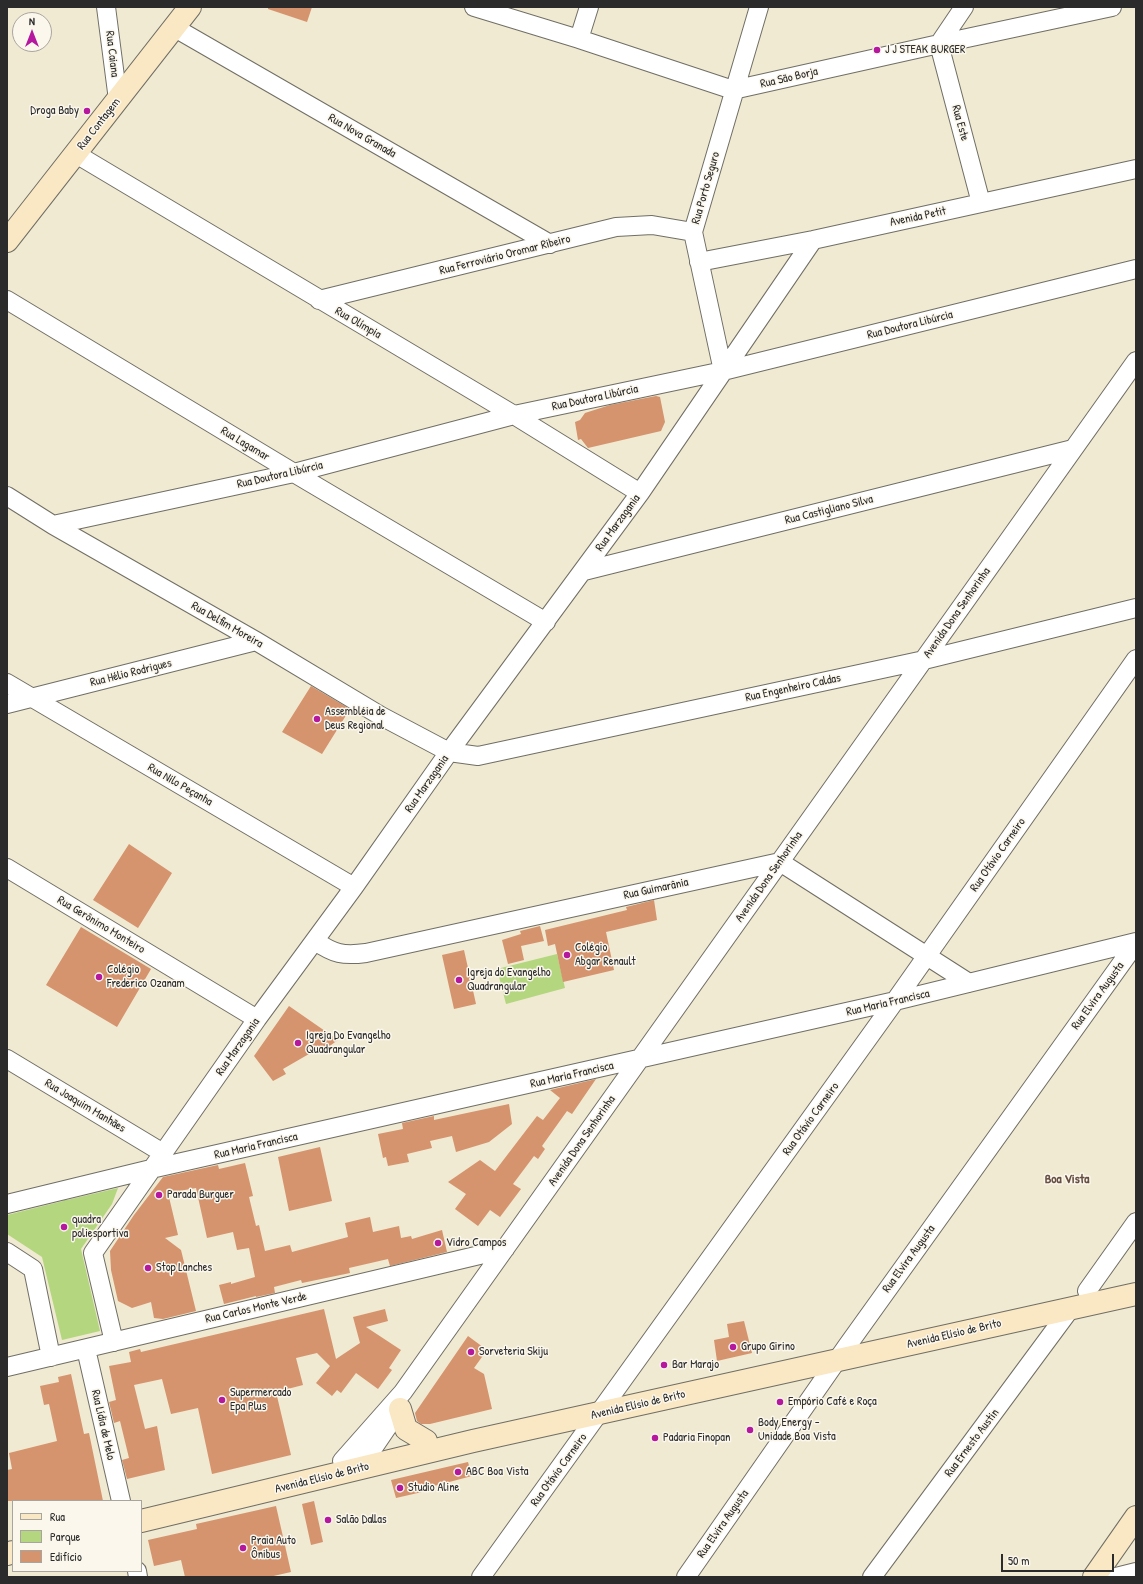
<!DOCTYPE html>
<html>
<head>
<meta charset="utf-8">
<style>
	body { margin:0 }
	#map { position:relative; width:1143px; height:1584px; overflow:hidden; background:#efead1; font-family:"Patrick Hand",sans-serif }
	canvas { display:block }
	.frame { position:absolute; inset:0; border:8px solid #2b2b2b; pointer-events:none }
	.legend { position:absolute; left:12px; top:1500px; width:130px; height:72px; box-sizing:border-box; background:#fbf7ec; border:1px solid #a8a59f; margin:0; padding:5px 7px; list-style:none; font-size:12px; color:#2b2b2b }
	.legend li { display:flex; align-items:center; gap:8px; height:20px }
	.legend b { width:20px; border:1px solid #a8a59f }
	.north { position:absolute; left:12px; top:12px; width:40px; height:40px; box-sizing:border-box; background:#fbf7ec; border:1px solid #a8a59f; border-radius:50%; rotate:0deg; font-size:11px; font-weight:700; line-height:16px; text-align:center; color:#2b2b2b }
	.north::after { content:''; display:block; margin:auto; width:14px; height:18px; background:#b5179e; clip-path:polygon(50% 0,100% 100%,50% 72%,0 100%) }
	.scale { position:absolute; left:1001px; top:1554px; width:113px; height:18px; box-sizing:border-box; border:2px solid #2b2b2b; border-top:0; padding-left:5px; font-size:12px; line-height:14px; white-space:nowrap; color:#2b2b2b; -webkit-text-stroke:3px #fbf7ec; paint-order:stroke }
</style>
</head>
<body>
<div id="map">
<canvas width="1143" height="1584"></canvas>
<div class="frame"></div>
<ul class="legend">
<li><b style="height:5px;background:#fae7c3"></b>Rua</li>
<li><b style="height:11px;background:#b3d67e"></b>Parque</li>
<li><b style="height:11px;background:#d5936e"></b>Edifício</li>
</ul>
<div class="north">N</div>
<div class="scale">50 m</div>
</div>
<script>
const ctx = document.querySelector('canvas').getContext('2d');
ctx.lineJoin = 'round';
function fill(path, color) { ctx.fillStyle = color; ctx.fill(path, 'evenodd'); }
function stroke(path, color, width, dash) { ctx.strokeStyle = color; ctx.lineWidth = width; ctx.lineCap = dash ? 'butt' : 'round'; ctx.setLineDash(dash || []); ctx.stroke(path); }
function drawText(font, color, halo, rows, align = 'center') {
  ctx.font = font + ' "Patrick Hand",sans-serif'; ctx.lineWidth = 3; ctx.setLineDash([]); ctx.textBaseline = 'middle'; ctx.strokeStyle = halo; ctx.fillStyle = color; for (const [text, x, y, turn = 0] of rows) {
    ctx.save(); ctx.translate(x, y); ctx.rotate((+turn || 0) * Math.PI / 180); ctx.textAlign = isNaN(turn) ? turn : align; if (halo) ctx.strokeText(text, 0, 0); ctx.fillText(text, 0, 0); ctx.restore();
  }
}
fill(new Path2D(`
	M 557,954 L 565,988 L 506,1004 L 497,969 Z
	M 118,1188 L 112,1204 L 81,1249 L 100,1331 L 62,1340 L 42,1257 L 7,1234 L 7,1215 L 63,1201 L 65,1199 L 67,1200 Z`), '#b3d67e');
fill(new Path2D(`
	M 268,7 L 312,7 L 307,22 L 268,9 Z
	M 656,396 L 660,397 L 665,422 L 661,431 L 588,448 L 581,439 L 578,440 L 575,422 L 580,420 L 585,413 L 610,405 Z
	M 311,686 L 350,709 L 322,754 L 282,732 Z
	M 129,844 L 172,873 L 138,928 L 93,900 Z
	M 654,900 L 657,920 L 606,932 L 614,970 L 563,982 L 555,944 L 548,946 L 545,930 L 627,910 L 626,907 Z
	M 540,926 L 544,941 L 521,946 L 524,960 L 508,964 L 502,940 L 521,934 L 520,931 Z
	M 81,927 L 151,969 L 117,1027 L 46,985 Z
	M 464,950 L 476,1004 L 454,1009 L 442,955 Z
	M 289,1006 L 338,1040 L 324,1050 L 321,1047 L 283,1069 L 286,1074 L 273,1081 L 254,1056 Z
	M 596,1079 L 572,1114 L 567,1111 L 542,1146 L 545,1149 L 538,1159 L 534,1156 L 513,1184 L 521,1189 L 500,1217 L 490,1210 L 478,1226 L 455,1209 L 466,1194 L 448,1182 L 480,1160 L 495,1171 L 537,1116 L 543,1120 L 560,1098 L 550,1090 Z
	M 509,1104 L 512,1124 L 489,1142 L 456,1152 L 452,1136 L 430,1141 L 432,1148 L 407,1154 L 409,1162 L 388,1166 L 386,1157 L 383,1158 L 378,1134 L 403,1129 L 402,1123 L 434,1116 L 434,1120 Z
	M 320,1147 L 332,1201 L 289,1211 L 278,1157 Z
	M 245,1163 L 253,1196 L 249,1197 L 256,1226 L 259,1225 L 265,1251 L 290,1245 L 292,1252 L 348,1237 L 345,1223 L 370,1217 L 373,1232 L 399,1226 L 401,1238 L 411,1236 L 412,1239 L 442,1230 L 447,1252 L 390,1266 L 388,1259 L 349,1268 L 350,1273 L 302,1283 L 301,1280 L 274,1287 L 275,1293 L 256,1297 L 256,1296 L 224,1304 L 219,1285 L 231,1282 L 231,1284 L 255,1277 L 249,1248 L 237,1250 L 233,1232 L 207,1238 L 196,1188 L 168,1193 L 178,1235 L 165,1238 L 181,1250 L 196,1311 L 163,1319 L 154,1318 L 151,1302 L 132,1308 L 118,1301 L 111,1270 L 110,1251 L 134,1215 L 163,1177 L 218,1165 L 219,1169 Z
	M 324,1309 L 336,1359 L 360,1343 L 353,1317 L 385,1309 L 388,1321 L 366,1327 L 401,1350 L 389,1368 L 392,1370 L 378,1389 L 356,1373 L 341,1393 L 337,1390 L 332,1396 L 316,1383 L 330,1366 L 317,1353 L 296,1358 L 303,1385 L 276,1392 L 291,1455 L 212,1474 L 198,1408 L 171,1414 L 162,1379 L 134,1385 L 145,1429 L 157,1426 L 165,1470 L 127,1479 L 122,1460 L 129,1458 L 120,1421 L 114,1423 L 109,1402 L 116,1400 L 109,1366 L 131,1362 L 129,1352 L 140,1349 L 141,1352 Z
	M 744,1321 L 752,1353 L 717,1361 L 714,1340 L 729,1337 L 727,1324 Z
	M 468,1336 L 487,1350 L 474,1368 L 484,1374 L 492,1409 L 430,1424 L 421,1424 L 417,1421 L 415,1413 Z
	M 71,1374 L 84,1434 L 89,1433 L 103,1501 L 7,1501 L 7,1470 L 12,1469 L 9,1453 L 57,1441 L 49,1404 L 44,1405 L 40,1386 L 59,1382 L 58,1377 Z
	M 468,1462 L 472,1476 L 434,1486 L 435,1489 L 396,1498 L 391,1480 Z
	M 314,1501 L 323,1542 L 311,1545 L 302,1504 Z
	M 276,1506 L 291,1572 L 269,1577 L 185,1577 L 181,1560 L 154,1566 L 148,1540 L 197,1529 L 196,1524 Z`), '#d5936e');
const street = new Path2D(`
	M 106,7 L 118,100
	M 474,7 L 579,39 L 733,90 L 939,44 L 1112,7
	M 964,7 L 939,44 L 981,203
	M 175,28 L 550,244
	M 579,39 L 589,7
	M 76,154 L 514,415 L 640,493
	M 699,262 L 813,240 L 1136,169
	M 7,300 L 294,473 L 546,622
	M 319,300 L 616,227 L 652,225 L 693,232
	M 723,371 L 693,232 L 759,7
	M 7,496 L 53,525 L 256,641 L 381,716 L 449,752 L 478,756 L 924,660 L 1136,608
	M 53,525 L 294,473 L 514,415 L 723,371 L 1136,269
	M 584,571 L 1073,449
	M 7,683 L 354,887
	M 7,704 L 256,641
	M 7,868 L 257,1019
	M 315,941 C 334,954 343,956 366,953 L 780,862 L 969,983
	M 7,1059 L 163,1153
	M 7,1204 L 151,1169 L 895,1001 L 1136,942
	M 7,1252 L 33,1269 L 51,1357
	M 1087,1291 L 1136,1222
	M 114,1342 L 93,1253 L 257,1019 L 354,887 L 449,752 L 640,493 L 813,240
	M 86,1349 L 121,1501
	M 7,1367 L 505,1249
	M 342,1461 L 403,1392 L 1136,361
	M 359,1469 L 393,1419
	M 137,1571 L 138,1577
	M 481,1577 L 895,1001 L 1136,659
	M 686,1577 L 847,1346 L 1136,943
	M 872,1577 L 1071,1308
	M 1116,1577 L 1136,1572`);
const secondary = new Path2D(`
	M 7,241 L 190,7
	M 400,1409 L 406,1429 L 426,1441
	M 141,1521 L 473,1441 L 1136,1294
	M 7,1554 L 13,1552
	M 1094,1577 L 1136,1517`);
stroke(street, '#706e65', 20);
stroke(secondary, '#706e65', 24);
stroke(street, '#fff', 18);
stroke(secondary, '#fae7c3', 22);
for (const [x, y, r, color] of [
	[877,50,4,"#b5179e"],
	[87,111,4,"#b5179e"],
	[317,719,4,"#b5179e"],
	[567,955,4,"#b5179e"],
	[99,977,4,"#b5179e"],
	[459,980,4,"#b5179e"],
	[298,1043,4,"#b5179e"],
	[159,1195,4,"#b5179e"],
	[64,1227,4,"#b5179e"],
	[438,1243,4,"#b5179e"],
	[148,1268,4,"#b5179e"],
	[733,1347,4,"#b5179e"],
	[471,1352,4,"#b5179e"],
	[664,1365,4,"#b5179e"],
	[222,1400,4,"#b5179e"],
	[780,1402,4,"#b5179e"],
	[750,1430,4,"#b5179e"],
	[655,1438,4,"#b5179e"],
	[458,1472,4,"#b5179e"],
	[400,1488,4,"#b5179e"],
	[328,1520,4,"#b5179e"],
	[243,1548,4,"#b5179e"]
]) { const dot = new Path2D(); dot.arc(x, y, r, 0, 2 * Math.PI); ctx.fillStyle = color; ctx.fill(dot); stroke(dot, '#fbf7ec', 1.5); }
drawText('12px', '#2b2b2b', '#fbf7ec', [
	["J J STEAK BURGER",885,50],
	["Droga Baby",79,111,"right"],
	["Assembléia de",325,712],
	["Deus Regional",325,726],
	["Colégio",575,948],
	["Abgar Renault",575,962],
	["Colégio",107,970],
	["Frederico Ozanam",107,984],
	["Igreja do Evangelho",467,973],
	["Quadrangular",467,987],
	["Igreja Do Evangelho",306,1036],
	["Quadrangular",306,1050],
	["Parada Burguer",167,1195],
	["quadra",72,1220],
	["poliesportiva",72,1234],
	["Vidro Campos",446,1243],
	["Stop Lanches",156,1268],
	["Grupo Girino",741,1347],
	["Sorveteria Skiju",479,1352],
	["Bar Marajo",672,1365],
	["Supermercado",230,1393],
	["Epa Plus",230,1407],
	["Empório Café e Roça",788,1402],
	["Body Energy -",758,1423],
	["Unidade Boa Vista",758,1437],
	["Padaria Finopan",663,1438],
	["ABC Boa Vista",466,1472],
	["Studio Aline",408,1488],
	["Salão Dallas",336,1520],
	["Praia Auto",251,1541],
	["Ônibus",251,1555]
], 'left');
drawText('12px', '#2b2b2b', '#fbf7ec', [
	["Rua Caiana",112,54,83],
	["Rua São Borja",789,78,-13],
	["Rua Este",960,123,75],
	["Rua Contagem",99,124,-52],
	["Rua Nova Granada",362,136,30],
	["Rua Porto Seguro",706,188,-74],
	["Avenida Petit",918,217,-12],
	["Rua Ferroviário Oromar Ribeiro",505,255,-14],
	["Rua Olímpia",358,323,30],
	["Rua Doutora Libúrcia",910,325,-14],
	["Rua Doutora Libúrcia",595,398,-12],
	["Rua Lagamar",245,444,31],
	["Rua Doutora Libúrcia",280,475,-13],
	["Rua Castigliano Silva",829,510,-14],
	["Rua Marzagania",618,523,-54],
	["Avenida Dona Senhorinha",957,613,-55],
	["Rua Delfim Moreira",227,625,30],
	["Rua Hélio Rodrigues",131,673,-14],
	["Rua Engenheiro Caldas",793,688,-12],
	["Rua Marzagania",427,784,-55],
	["Rua Nilo Peçanha",180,785,30],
	["Rua Otávio Carneiro",998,855,-55],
	["Avenida Dona Senhorinha",769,877,-55],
	["Rua Guimarânia",656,889,-12],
	["Rua Gerônimo Monteiro",101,925,31],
	["Rua Elvira Augusta",1098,996,-54],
	["Rua Maria Francisca",888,1003,-13],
	["Rua Marzagania",238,1047,-55],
	["Rua Maria Francisca",572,1075,-13],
	["Rua Joaquim Manhães",85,1106,31],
	["Rua Otávio Carneiro",811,1119,-54],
	["Avenida Dona Senhorinha",582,1141,-55],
	["Rua Maria Francisca",256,1146,-13],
	["Rua Elvira Augusta",909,1259,-54],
	["Rua Carlos Monte Verde",256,1308,-13],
	["Avenida Elísio de Brito",954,1334,-13],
	["Avenida Elísio de Brito",638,1405,-13],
	["Rua Lídia de Melo",103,1425,77],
	["Rua Ernesto Austin",972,1443,-53],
	["Rua Otávio Carneiro",559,1470,-54],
	["Avenida Elísio de Brito",322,1478,-14],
	["Rua Elvira Augusta",723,1524,-55]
]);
drawText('bold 13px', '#664f42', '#fbf7ec', [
	["Boa Vista",1067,1180]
]);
</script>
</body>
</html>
